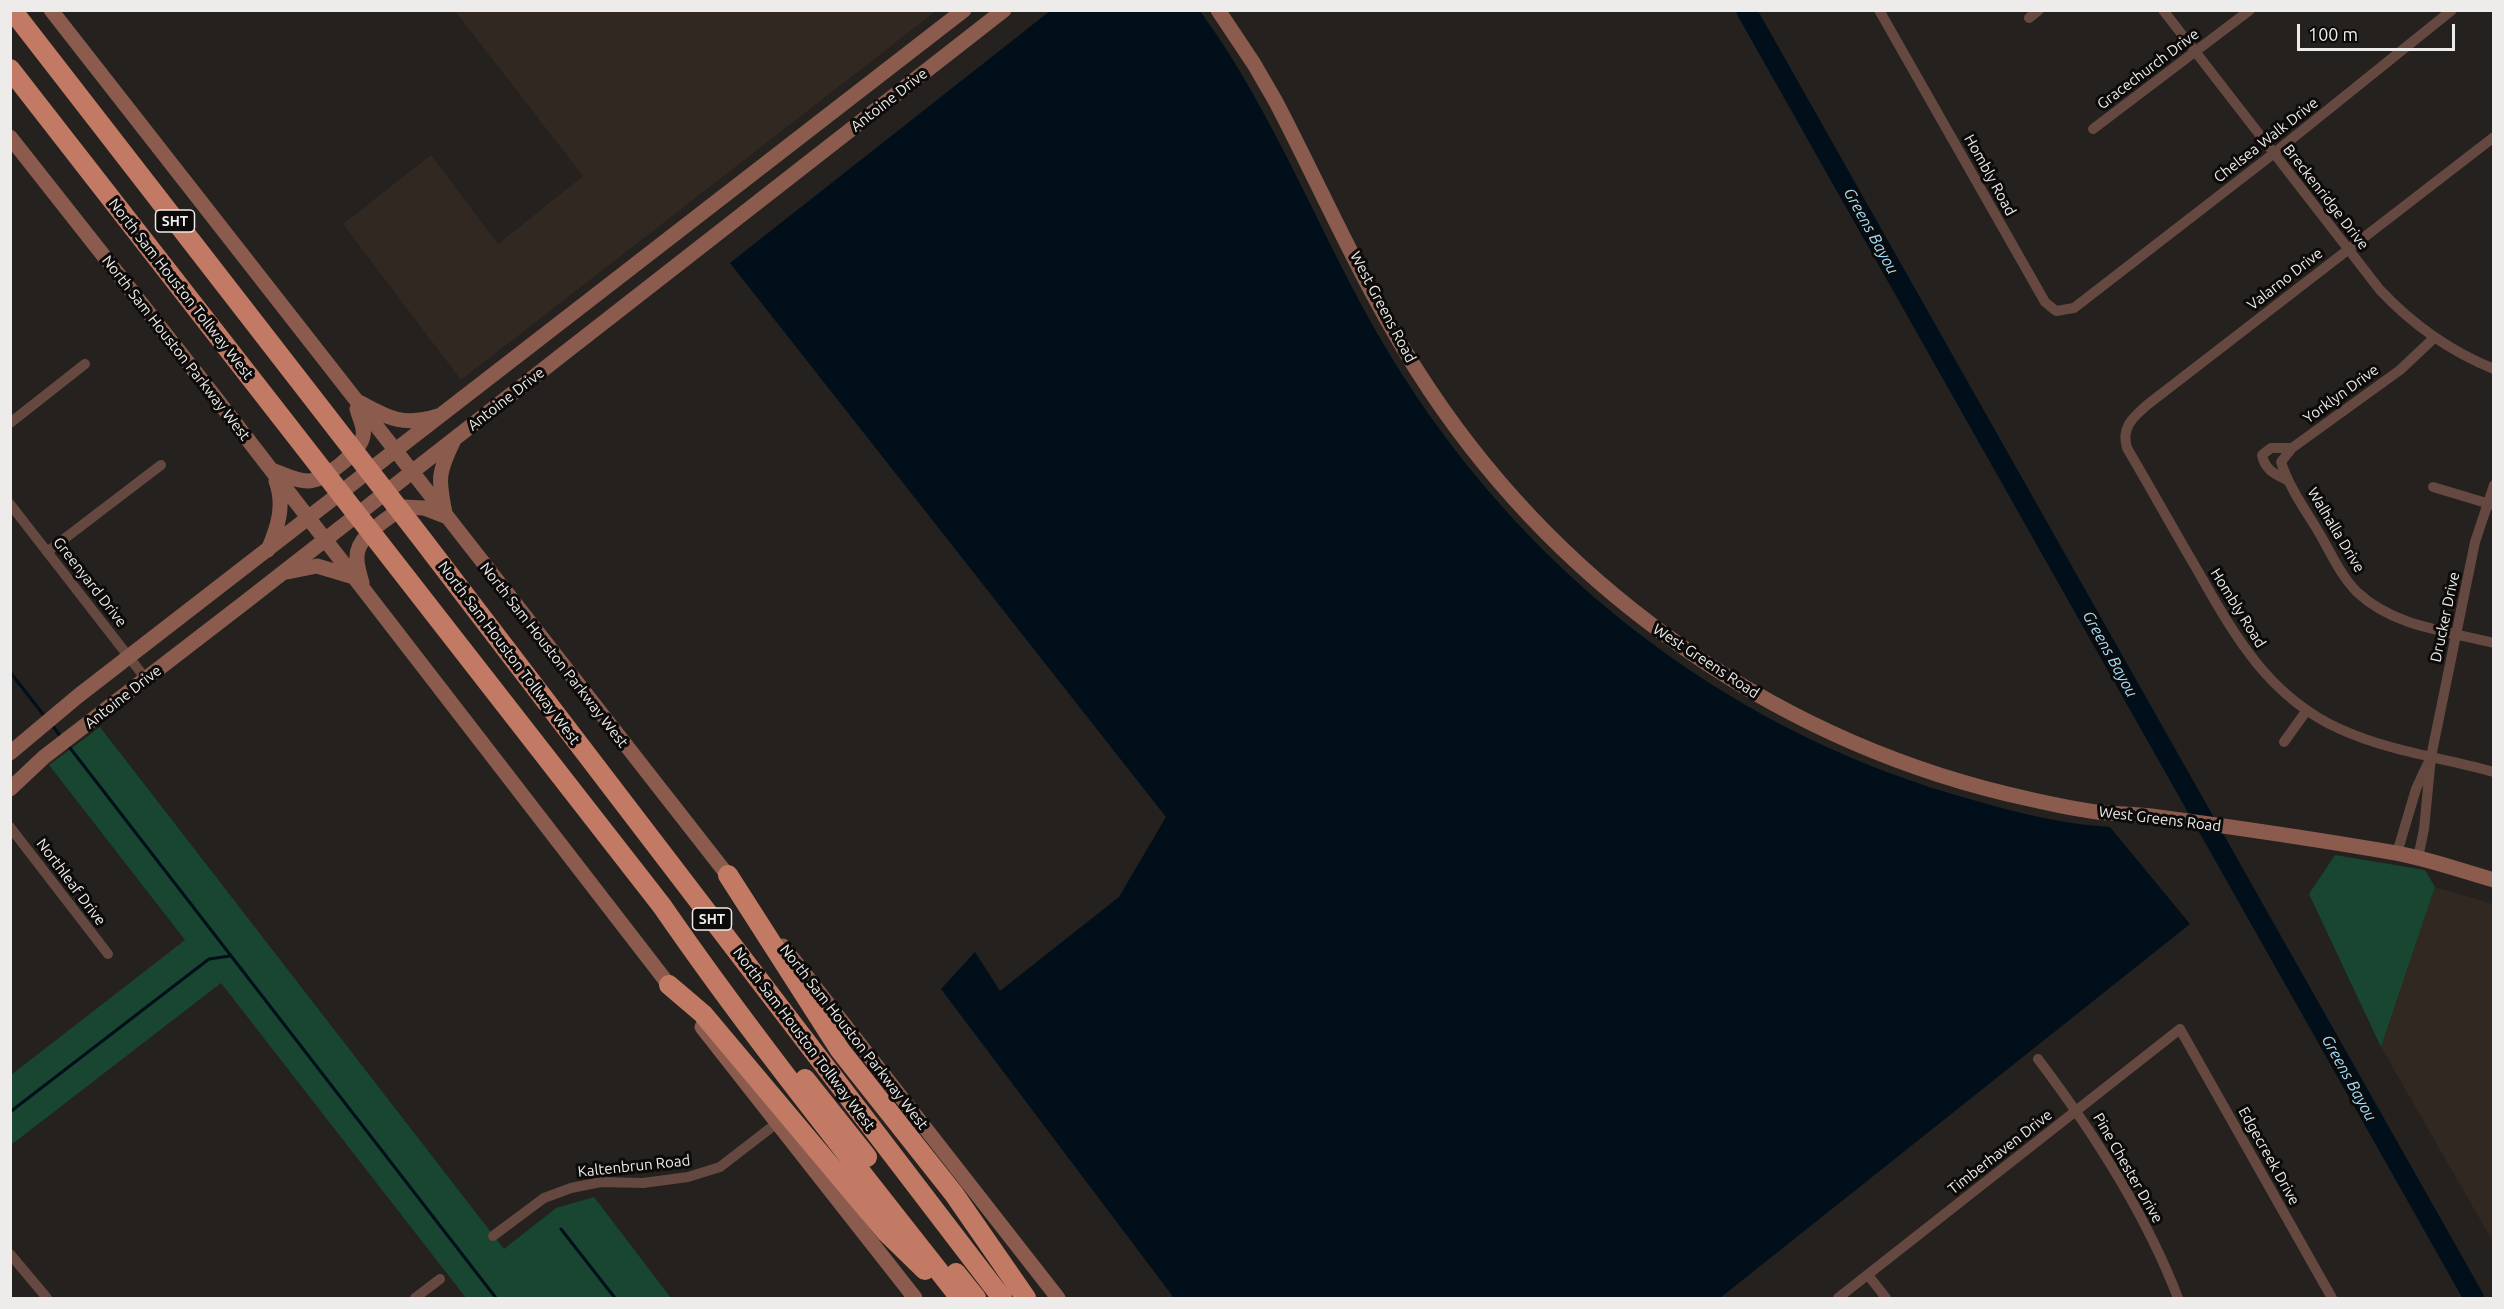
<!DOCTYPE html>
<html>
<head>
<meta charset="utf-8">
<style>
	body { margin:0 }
	#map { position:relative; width:2504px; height:1309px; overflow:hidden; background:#24211e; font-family:Ubuntu,sans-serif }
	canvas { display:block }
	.frame { position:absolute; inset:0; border:12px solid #eeecea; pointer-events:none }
	.scale { position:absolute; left:2297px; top:24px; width:158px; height:27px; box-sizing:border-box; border:3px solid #eeecea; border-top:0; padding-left:8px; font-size:18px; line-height:21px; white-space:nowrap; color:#eeecea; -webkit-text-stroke:4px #0c0b0a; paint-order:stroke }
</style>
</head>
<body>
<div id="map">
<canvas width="2504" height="1309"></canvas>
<div class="frame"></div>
<div class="scale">100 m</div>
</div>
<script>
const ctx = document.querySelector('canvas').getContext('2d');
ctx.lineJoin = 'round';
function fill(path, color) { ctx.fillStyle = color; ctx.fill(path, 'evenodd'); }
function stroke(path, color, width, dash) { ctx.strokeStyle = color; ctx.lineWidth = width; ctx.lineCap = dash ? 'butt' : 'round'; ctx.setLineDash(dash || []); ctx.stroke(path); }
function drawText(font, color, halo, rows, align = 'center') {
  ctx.font = font + ' Ubuntu,sans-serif'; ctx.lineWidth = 6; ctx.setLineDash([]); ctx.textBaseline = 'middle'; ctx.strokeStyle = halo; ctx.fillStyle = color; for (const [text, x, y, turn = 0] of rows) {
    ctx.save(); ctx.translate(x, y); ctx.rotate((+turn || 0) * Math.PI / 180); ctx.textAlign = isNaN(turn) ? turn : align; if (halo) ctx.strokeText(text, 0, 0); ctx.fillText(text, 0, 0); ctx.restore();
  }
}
fill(new Path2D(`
	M 455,11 L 936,11 L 461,380 L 343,224 L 431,155 L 498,244 L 583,176 Z
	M 2435,887 L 2493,904 L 2493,1242 L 2381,1047 Z`), '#312822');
fill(new Path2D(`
	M 100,727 L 504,1249 L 556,1208 L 594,1197 L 671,1298 L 466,1298 L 221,983 L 11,1145 L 11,1075 L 185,940 L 49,765 Z
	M 2335,855 L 2425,870 L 2435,887 L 2381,1047 L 2309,894 Z`), '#184630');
fill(new Path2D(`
	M 1050,11 L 1200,11 C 1278,118 1322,242 1390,355 C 1517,565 1717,724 1952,794 C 2003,809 2057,824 2110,827 L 2190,924 L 1720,1298 L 1174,1298 L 941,989 L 975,952 L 1000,991 L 1119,897 L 1166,817 L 730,263 Z`), '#000f1a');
stroke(new Path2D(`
	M 10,672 L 46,718
	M 52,725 L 61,737
	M 67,744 L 496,1298
	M 10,1112 L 209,959 L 230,956
	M 561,1229 L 615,1298`), '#000f1a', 3);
stroke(new Path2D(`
	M 1746,10 L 2474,1298`), '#000f1a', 20);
stroke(new Path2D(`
	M 1879,10 L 2045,302 L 2056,311 L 2074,308 L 2273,154 L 2452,10
	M 2163,10 L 2380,290 C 2413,325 2449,351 2494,369
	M 2029,18 L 2039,10
	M 2093,129 L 2250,10
	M 2494,137 L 2147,405 C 2132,418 2121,428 2127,448 C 2150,487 2172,527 2195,566 C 2233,633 2267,696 2340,729 C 2388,751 2443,758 2494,772
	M 2434,338 L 2400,370 L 2292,448 L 2281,462 C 2289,487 2304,508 2318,531 C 2330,551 2340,575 2357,592 C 2394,627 2447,631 2494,643
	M 10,423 L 85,364
	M 2287,480 C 2275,474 2265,470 2262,455 L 2271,448 L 2292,448
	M 2433,487 L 2493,505
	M 10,504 L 146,679
	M 47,552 L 161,465
	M 2284,742 L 2307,710
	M 10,827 L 108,954
	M 2397,853 L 2416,789 L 2427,765
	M 2418,858 L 2424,829 L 2431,757 L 2475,542 L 2494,485
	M 2038,1059 C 2094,1133 2145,1212 2178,1298
	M 493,1236 L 544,1198 L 571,1188 L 601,1182 L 643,1183 L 688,1177 L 720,1167 L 777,1123
	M 10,1254 L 47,1298
	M 1868,1275 L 1886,1298
	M 415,1298 L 440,1279
	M 1838,1298 L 2180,1029 L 2332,1298`), '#65483f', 10);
stroke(new Path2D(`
	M 51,10 L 733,882
	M 1218,10 L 1254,64 L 1276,102 C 1326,198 1369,299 1429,389 C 1567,596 1785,746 2029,799 C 2051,804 2074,809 2097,812 C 2115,814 2133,814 2151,816 C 2233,827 2315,839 2396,853 C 2429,859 2462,871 2494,880
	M 10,137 L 215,397 L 676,994
	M 359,402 C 388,418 404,427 438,416
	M 272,470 C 283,474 295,481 308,481 C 324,481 360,452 363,436 C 365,428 359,417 357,409
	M 445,513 C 438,479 438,473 453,442
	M 268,550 C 278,527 285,505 276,481
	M 287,572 L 317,566 L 354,577
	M 362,583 C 360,575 357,567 357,559 C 355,536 388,519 403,507 L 424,508 L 445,516
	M 10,753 L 78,696 L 964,10
	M 10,789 L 44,757 L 244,603 L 1004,10
	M 783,946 L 1058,1298
	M 702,1027 L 915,1298`), '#8b5c4e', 15);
stroke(new Path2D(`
	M 12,10 L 422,539 L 1002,1298
	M 10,69 L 662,906 C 755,1041 859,1169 960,1298
	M 728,875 L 840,1050 L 954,1194 L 1026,1298
	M 669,985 L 703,1014 L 886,1232 L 925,1270
	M 805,1079 L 867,1157
	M 956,1273 L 976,1298`), '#c27a64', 20);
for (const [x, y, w] of [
	[175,221,39],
	[712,919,39]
]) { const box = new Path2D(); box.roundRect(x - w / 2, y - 11, w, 22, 4.5); ctx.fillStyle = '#0c0b0a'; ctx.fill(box); stroke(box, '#eeecea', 1.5); }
drawText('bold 14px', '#eeecea', null, [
	["SHT",175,221],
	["SHT",712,919]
]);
drawText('15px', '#eeecea', '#0c0b0a', [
	["Gracechurch Drive",2148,69,-37],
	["Antoine Drive",889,100,-38],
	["Chelsea Walk Drive",2266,140,-38],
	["Hombly Road",1990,175,61],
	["Breckenridge Drive",2326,197,52],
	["Valarno Drive",2285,279,-38],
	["North Sam Houston Tollway West",181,289,52],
	["West Greens Road",1383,307,62],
	["North Sam Houston Parkway West",176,348,52],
	["Yorklyn Drive",2341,394,-36],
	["Antoine Drive",506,399,-38],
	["Walhalla Drive",2336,530,59],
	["Greenyard Drive",90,582,52],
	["Hombly Road",2238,608,58],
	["Drucker Drive",2445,617,-78],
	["North Sam Houston Tollway West",509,653,53],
	["North Sam Houston Parkway West",554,655,52],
	["West Greens Road",1706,661,33],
	["Antoine Drive",123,697,-38],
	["West Greens Road",2160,819,7],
	["Northleaf Drive",71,882,53],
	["North Sam Houston Parkway West",854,1037,52],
	["North Sam Houston Tollway West",804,1039,53],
	["Timberhaven Drive",2000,1152,-38],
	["Edgecreek Drive",2269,1156,61],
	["Kaltenbrun Road",634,1166,-6],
	["Pine Chester Drive",2128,1168,60]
]);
drawText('italic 16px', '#a2dfff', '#0c0b0a', [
	["Greens Bayou",1871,231,61],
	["Greens Bayou",2110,654,61],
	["Greens Bayou",2349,1078,61]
]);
</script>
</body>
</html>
